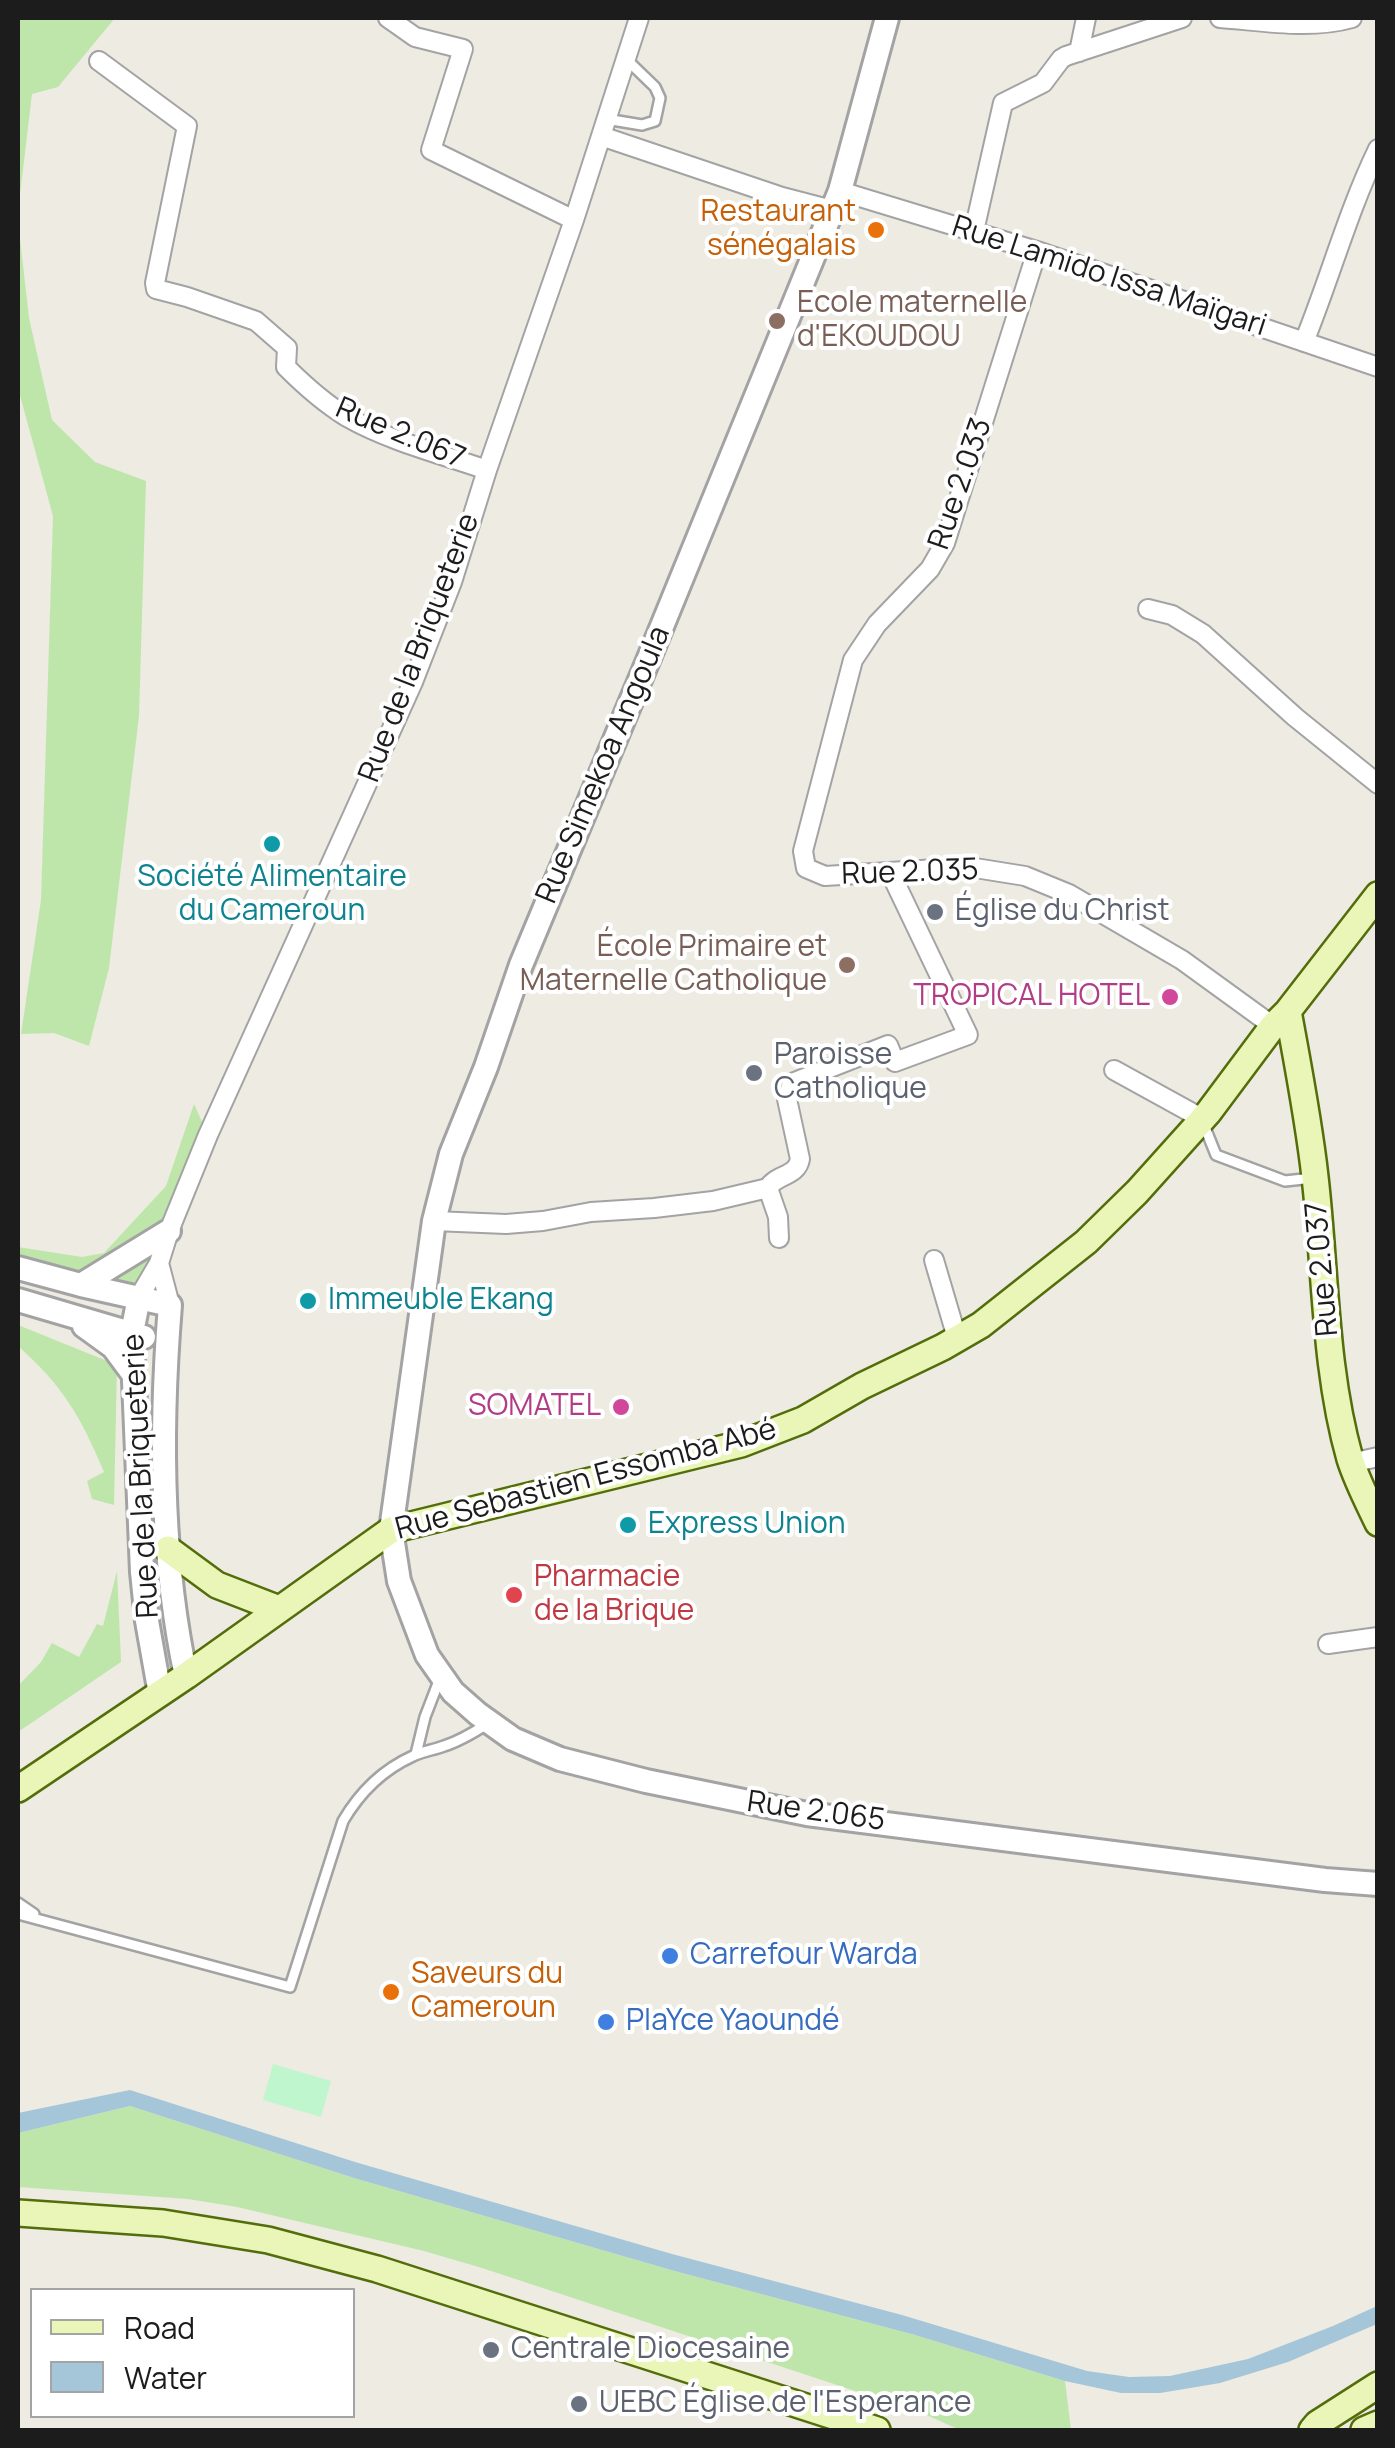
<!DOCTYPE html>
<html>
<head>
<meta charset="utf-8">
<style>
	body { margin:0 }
	#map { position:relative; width:1395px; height:2448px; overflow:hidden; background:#edebe2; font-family:Manrope,sans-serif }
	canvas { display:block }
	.frame { position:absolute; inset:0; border:20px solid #1c1c1c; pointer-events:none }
	.legend { position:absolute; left:30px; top:2288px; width:325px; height:130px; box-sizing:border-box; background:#fff; border:2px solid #a4a4a4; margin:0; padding:12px 18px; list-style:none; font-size:30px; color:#1c1c1c }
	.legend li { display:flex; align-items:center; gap:20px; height:50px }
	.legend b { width:50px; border:2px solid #a4a4a4 }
</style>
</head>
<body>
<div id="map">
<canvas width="1395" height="2448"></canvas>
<div class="frame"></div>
<ul class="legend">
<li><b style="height:12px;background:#e9f6b8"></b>Road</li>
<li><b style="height:28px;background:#a5c5d9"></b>Water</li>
</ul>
</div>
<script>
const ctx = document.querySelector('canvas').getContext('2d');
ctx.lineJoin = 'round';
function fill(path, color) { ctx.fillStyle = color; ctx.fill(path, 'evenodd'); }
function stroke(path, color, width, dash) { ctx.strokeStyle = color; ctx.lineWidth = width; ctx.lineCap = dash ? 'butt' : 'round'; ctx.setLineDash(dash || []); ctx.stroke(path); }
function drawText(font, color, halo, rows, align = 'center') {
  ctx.font = font + ' Manrope,sans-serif'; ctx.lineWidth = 8; ctx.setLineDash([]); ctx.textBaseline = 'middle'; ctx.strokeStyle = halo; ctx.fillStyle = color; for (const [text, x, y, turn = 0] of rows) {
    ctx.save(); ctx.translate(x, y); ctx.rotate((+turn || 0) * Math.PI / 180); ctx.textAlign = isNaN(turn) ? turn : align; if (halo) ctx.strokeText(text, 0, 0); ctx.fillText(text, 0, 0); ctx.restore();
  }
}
fill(new Path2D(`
	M 18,18 L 115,18 L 58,87 L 32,94 L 18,211 Z
	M 18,221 L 29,318 L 52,420 L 95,462 L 146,481 L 139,716 L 109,968 L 89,1046 L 54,1033 L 21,1034 L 41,900 L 53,516 L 18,388 Z
	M 194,1104 L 208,1135 L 139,1297 L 18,1268 L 18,1247 L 82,1257 L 104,1253 L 166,1186 Z
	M 18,1325 L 117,1365 L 114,1505 L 92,1499 L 87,1481 L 104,1472 C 81,1417 63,1386 18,1346 Z
	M 117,1571 L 121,1662 L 18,1732 L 18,1686 L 41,1662 L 52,1643 L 79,1657 L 97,1624 L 103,1626 Z
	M 130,2106 L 354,2178 L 671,2270 L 915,2335 L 1065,2381 L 1071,2430 L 960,2430 L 922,2413 L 482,2268 L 424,2251 L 237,2207 L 188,2199 L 18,2187 L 18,2133 Z`), '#bee6aa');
fill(new Path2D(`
	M 273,2064 L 331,2081 L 321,2117 L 263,2100 Z`), '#c0f6cd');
fill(new Path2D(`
	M 130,2090 L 355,2162 L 672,2254 L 902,2315 L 1087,2371 L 1129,2377 L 1170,2376 L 1248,2359 L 1333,2326 L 1377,2306 L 1377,2324 L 1288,2362 L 1220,2383 L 1160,2393 L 1121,2393 L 1065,2381 L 915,2335 L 671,2270 L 354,2178 L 130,2106 L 18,2133 L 18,2113 Z`), '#a5c5d9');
const service = new Path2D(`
	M 606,119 L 642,125 L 655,121 L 660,98 L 655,87 L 626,59
	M 1204,1125 L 1216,1155 L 1285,1181 L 1313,1178
	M 416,1754 L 425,1717 L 440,1678
	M 18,1903 L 34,1914
	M 18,1914 L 290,1987 L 343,1821 C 360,1792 382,1770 413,1756 C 423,1751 434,1750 444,1746 C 460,1741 473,1733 487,1724`);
const minor = new Path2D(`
	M 388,18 L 415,37 L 463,49 L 431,150 L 574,220
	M 1220,18 C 1262,21 1310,30 1352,18
	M 1079,52 L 1086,18
	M 99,61 L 187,126 L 155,283 L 156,289 L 187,297 L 256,321 L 287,348 L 286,367 C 305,386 324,403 347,417 C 389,441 441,454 487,470
	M 601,136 L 782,197 L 832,210
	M 840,191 L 1037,251 L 1378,367
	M 974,231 L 1003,103 L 1043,83 L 1061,59 L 1066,56 L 1182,18
	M 1037,251 L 945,543 L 930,569 L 877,624 L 853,660 L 803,851 L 806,868 L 825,876 L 969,867 L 1025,876 L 1069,894 L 1182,960 L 1273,1026
	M 1304,342 C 1330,278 1348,211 1378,149
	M 1148,609 L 1172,615 L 1203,634 L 1295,717 L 1378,784
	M 1114,1070 L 1203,1119
	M 434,1221 L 506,1224 L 543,1221 L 591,1212 L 654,1208 L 713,1201 L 768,1188
	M 779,1238 L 778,1217 L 768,1188 C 776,1174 797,1177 800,1159 L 787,1099 L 792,1083 L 888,1045 L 895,1062 L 968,1035 L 890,872
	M 934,1260 L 957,1338
	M 159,1263 L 170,1305
	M 139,1297 L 159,1263 L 169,1231 L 208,1135 L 413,682 L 452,582 L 487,470 L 574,220 L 639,18
	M 1351,1463 L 1378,1457
	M 1328,1644 L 1378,1637`);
const tertiary = new Path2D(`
	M 887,18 L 840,191 L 647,663 L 521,965 L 486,1067 L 451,1154 L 434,1221 L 391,1530 L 399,1581 L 427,1655 L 453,1692 L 478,1714 L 513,1739 L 560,1759 L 646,1781 L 807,1814 L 1325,1880 L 1378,1884
	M 18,1268 L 81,1285 L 170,1305 C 160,1428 160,1555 186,1676
	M 81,1285 L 169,1231
	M 139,1297 L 132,1333 L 142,1572 L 147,1621 L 160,1694
	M 18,1300 L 144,1337
	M 84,1326 L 113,1347 L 133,1374`);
const secondary = new Path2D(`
	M 1288,1011 C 1298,1066 1309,1122 1315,1177 C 1326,1272 1324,1367 1350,1459 C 1357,1481 1368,1502 1378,1523
	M 168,1549 L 217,1585 L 279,1609
	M 18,1789 L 186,1676 L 391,1530 L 741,1444 L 803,1420 L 862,1386 L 943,1347 L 981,1325 L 1086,1242 L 1137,1192 L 1208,1113 L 1273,1026 L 1288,1011 L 1378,895
	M 18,2213 L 163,2223 L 268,2240 L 377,2269 L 877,2430
	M 1312,2430 L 1317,2424 L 1378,2385
	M 1364,2430 L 1378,2424`);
stroke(service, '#a3a3a3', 14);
stroke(minor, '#a3a3a3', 22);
stroke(tertiary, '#a3a3a3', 28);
stroke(secondary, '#536d0a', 30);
stroke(service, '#fff', 9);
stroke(minor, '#fff', 18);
stroke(tertiary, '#fff', 22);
stroke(secondary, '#e9f6b8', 25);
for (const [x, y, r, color] of [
	[876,230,10,"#e8710a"],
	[777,321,10,"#8d6e63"],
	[272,844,10,"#0f9aa8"],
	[935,912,10,"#6b7280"],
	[847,965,10,"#8d6e63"],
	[1170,997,10,"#d1479c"],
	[754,1073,10,"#6b7280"],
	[308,1301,10,"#0f9aa8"],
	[621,1407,10,"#d1479c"],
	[628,1525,10,"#0f9aa8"],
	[514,1595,10,"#e0444e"],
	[670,1956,10,"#3f7fe0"],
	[391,1992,10,"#e8710a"],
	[606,2022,10,"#3f7fe0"],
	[491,2350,10,"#6b7280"],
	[579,2404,10,"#6b7280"]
]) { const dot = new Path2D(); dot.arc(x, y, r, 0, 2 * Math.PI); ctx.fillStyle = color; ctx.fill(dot); stroke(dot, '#fff', 4); }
drawText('30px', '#c56008', '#fff', [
	["Restaurant",856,213],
	["sénégalais",856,247],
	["Saveurs du",411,1975,"left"],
	["Cameroun",411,2009,"left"]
], 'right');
drawText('30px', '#1c1c1c', '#fff', [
	["Rue Lamido Issa Maïgari",1109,277,18],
	["Rue 2.067",400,434,23],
	["Rue 2.033",961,484,-71],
	["Rue de la Briqueterie",420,648,-69],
	["Rue Simekoa Angoula",604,765,-67],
	["Rue 2.035",910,873,-2],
	["Rue 2.037",1323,1269,-95],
	["Rue de la Briqueterie",142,1476,-93],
	["Rue Sebastien Essomba Abé",586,1480,-15],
	["Rue 2.065",816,1812,8]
]);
drawText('30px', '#785e54', '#fff', [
	["Ecole maternelle",797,304],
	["d'EKOUDOU",797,338],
	["École Primaire et",827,948,"right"],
	["Maternelle Catholique",827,982,"right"]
], 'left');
drawText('30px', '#0d838f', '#fff', [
	["Société Alimentaire",272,878,"center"],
	["du Cameroun",272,912,"center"],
	["Immeuble Ekang",328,1301],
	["Express Union",648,1525]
], 'left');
drawText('30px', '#5b616d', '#fff', [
	["Église du Christ",955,912],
	["Paroisse",774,1056],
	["Catholique",774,1090],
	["Centrale Diocesaine",511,2350],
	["UEBC Église de l'Esperance",599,2404]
], 'left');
drawText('30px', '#b23c85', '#fff', [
	["TROPICAL HOTEL",1150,997],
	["SOMATEL",601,1407]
], 'right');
drawText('30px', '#be3a42', '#fff', [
	["Pharmacie",534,1578],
	["de la Brique",534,1612]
], 'left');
drawText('30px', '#366cbe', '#fff', [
	["Carrefour Warda",690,1956],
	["PlaYce Yaoundé",626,2022]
], 'left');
</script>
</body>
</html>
